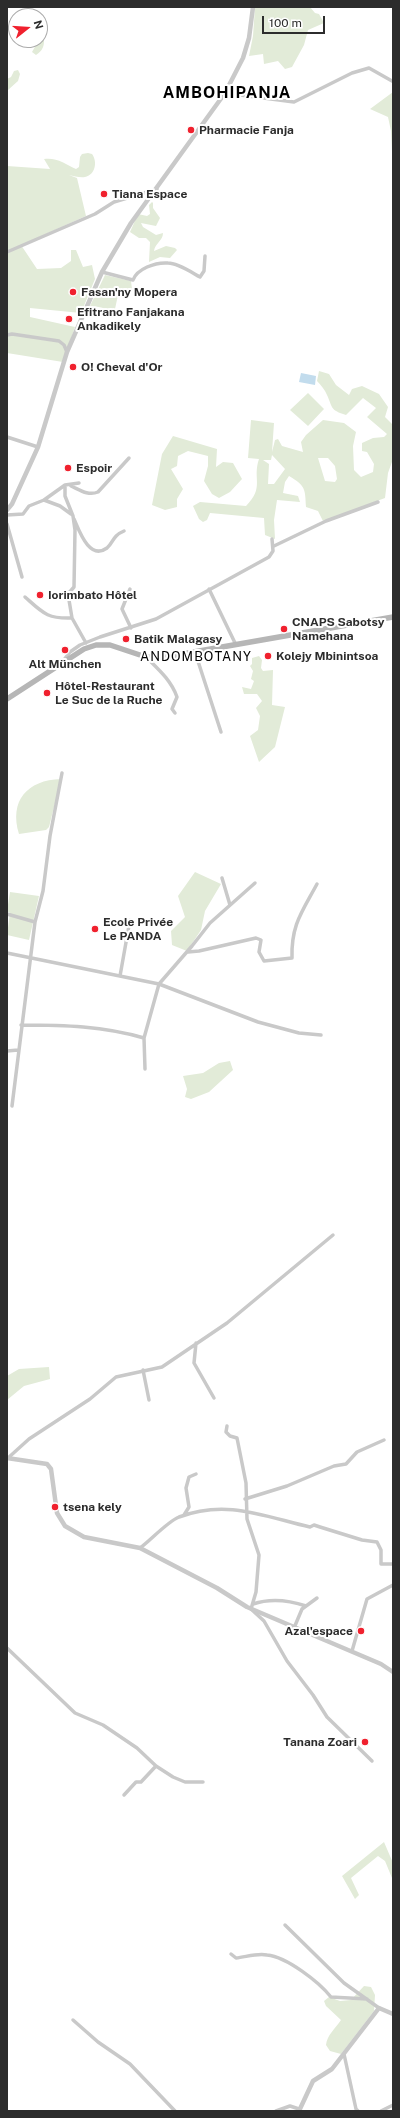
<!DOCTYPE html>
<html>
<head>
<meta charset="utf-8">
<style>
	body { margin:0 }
	#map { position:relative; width:400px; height:2118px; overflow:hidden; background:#fff; font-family:"Public Sans",sans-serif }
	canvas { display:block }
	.frame { position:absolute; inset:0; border:8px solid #2c2c2c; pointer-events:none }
	.north { position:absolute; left:8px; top:8px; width:40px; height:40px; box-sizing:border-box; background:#fff; border:1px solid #ababab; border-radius:50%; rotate:73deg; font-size:11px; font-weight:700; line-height:16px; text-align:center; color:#2c2c2c }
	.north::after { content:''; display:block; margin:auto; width:14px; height:18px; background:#f0212e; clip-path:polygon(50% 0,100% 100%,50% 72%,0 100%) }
	.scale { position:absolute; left:262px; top:16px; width:63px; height:18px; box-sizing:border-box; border:2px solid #2c2c2c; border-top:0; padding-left:5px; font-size:12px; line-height:14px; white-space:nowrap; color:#2c2c2c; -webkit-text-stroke:3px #fff; paint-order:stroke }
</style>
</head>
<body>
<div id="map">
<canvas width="400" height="2118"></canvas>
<div class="frame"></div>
<div class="north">N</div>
<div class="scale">100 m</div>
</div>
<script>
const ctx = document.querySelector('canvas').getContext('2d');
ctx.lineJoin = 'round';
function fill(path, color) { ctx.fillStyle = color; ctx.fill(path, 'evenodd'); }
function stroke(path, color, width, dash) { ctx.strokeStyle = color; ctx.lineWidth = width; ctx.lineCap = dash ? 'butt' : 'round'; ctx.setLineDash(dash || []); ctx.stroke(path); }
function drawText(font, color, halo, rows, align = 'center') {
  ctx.font = font + ' "Public Sans",sans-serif'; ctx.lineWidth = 4; ctx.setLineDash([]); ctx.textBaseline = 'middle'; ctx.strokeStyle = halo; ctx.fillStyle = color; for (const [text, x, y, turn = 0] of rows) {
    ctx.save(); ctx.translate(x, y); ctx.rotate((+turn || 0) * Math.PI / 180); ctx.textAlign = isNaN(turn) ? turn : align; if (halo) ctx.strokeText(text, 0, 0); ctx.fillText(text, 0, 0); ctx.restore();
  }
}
fill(new Path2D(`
	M 255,7 L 310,7 L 315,13 L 319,14 L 324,23 L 308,30 L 304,45 L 292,67 L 285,69 L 278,61 L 264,64 L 263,54 L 249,56 L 253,36 Z
	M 40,38 L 44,41 C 44,47 42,51 36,55 L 32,52 L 36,45 L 32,40 L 40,40 Z
	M 18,70 L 20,74 L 18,81 L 8,90 L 7,79 L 11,77 L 14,71 Z
	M 393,92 L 393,173 L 391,131 L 388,117 L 370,109 Z
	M 88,153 L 92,154 C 98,162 95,175 85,177 C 80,178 74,176 69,175 L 77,178 L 86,216 L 21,245 L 37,269 L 61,268 L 71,261 L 71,250 L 76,250 L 83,267 L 92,265 L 95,279 L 81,313 L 30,308 L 30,317 L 75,327 L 63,362 L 7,353 L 7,166 L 50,169 L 44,159 C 56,157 66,164 76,169 L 79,167 L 80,157 L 82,154 Z
	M 152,202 L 153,203 L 153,208 L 160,218 L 156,226 L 141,223 L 143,227 L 156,235 L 163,233 C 163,241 155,243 154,251 L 166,246 L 175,248 L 177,250 L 170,258 L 160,257 L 149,262 L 150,242 L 146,238 L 139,238 L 130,232 L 138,214 L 147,216 L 150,214 L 149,205 Z
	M 105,275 L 131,281 L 132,289 L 129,292 L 118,295 L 115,309 C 106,310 99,306 90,306 Z
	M 319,371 L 329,374 L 336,385 L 349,395 L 352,389 L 362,386 L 379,394 L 388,407 L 385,417 L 393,425 L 393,459 L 388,473 L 385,498 L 323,521 L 318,511 L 306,507 C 305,489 306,486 289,476 L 285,482 L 283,493 L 298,496 L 300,502 L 277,500 L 274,520 L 275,539 L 265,535 L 264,518 L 210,513 L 207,520 L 203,522 L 199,519 L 193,506 L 200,502 L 246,506 C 265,487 252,479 259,459 L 248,458 L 251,420 L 274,423 L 272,452 L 275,440 L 278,439 L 282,446 L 303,452 L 301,442 L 306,435 L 323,420 L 344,423 L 356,432 L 353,446 L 354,470 L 361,477 L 373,472 L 374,464 L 367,452 L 362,451 L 362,443 L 373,438 L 384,437 L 387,434 L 367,417 L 376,408 L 363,398 L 346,415 C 330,410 333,408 327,395 C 325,390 321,385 317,381 ZM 272,455 L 285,469 L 274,484 L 268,484 L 269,464 L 263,460 L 271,460 ZM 318,458 L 328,458 L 335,466 L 337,479 L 335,482 L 325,481 Z
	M 308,393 L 324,409 L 308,426 L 290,410 Z
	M 173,436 L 217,449 L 216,467 L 223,462 L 233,463 L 242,479 L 230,492 L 219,498 L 212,494 L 204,481 L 208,466 L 208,456 L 188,451 L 178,456 L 177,466 L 171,469 L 183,489 L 177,499 L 177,507 L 165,510 L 152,505 L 162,454 Z
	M 259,656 L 262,660 L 261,668 L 263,671 L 273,670 L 272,705 L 285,707 L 275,747 L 259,762 L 250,736 L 258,730 L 260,716 L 256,708 L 262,701 L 257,694 L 244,694 L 242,687 L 251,689 L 254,681 L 251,679 L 253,671 L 250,666 L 252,664 L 252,658 Z
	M 61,779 L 49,827 L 46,830 L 19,834 C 9,801 27,780 61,779 Z
	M 195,872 L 221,884 L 205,911 L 201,930 L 187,951 L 172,945 L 171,931 L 185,917 L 178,896 Z
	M 10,892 L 39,896 L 29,940 L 7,935 L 10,913 L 7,911 Z
	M 230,1061 L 233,1070 L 209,1092 L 191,1099 L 185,1097 L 187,1089 L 183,1076 L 203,1073 L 219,1063 Z
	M 49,1367 L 50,1379 L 24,1386 L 7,1400 L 7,1376 L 19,1369 Z
	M 384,1842 L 393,1863 L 393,1877 L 392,1878 L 385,1861 L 378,1856 L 351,1878 L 359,1895 L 355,1899 L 342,1876 Z
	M 364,1986 L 371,1987 L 375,1995 L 374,2011 L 341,2054 L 330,2051 L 326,2045 C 327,2035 335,2029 341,2020 L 326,2006 L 324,2001 L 329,1997 L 340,2001 L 351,2000 Z`), '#e2ebd8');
fill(new Path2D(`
	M 301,373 L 316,376 L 315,385 L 299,382 Z`), '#c2dced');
stroke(new Path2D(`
	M 225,93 L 294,102 L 352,73 L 369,68 L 392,81
	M 7,252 L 95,214 L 114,202 L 157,189
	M 102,272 L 133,280 C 137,269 155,262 168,263 C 178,263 191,272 200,277 L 204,271 L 205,256
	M 7,335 L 12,334 L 59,341 L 64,345 L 67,352
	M 7,437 L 38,447
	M 65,485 L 65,496 L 73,516 L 75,530 L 74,587 L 68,594 L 72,618
	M 71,486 C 80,490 88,496 98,492 L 129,458
	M 44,500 L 60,506 L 71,514
	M 7,515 L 23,514 L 29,506 L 44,500 L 65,485 L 79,483
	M 74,519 C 79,530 89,561 107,548 C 114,542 112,536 124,531
	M 7,524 L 22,577
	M 274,546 L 326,521 L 378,502
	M 130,589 L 122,609 L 131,628
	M 209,589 L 236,645
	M 25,597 C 43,613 47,619 72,618 L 86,643
	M 195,652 L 221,732
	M 146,657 C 158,669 171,680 177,697 L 172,709 L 175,713
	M 63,661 L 70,652 L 80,645 L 100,637 L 156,619 L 269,557 L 273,551 L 272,539
	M 222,878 L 230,905
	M 7,914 L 35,922
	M 188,952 L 199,951 L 256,938 L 261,940 L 259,952 L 264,961 L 292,958 C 291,925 302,912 317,884
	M 7,953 L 159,984 L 258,1022 L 299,1033 L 321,1035
	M 120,976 L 130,920
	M 21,1025 C 64,1025 103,1026 144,1038
	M 7,1051 L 18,1050
	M 145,1069 L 144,1038 L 159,984 L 192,946 L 210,923 L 255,883
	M 12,1106 L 35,922 L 43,891 L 50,836 L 62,773
	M 196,1343 L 194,1363 L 214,1398
	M 143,1370 L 149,1400
	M 227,1426 L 226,1432 L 230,1436 L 237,1438 L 246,1483 L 247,1519 L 259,1555 L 256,1592 L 251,1609 L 264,1621 L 287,1661 L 313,1695 L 327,1717 L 372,1761
	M 8,1458 L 29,1439 L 90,1399 L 116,1377 L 162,1367 L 227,1323 L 333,1235
	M 245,1499 L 287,1486 L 334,1466 L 346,1464 L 357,1452 L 384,1440
	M 184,1515 L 189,1507 L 186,1488 L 189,1477 L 196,1474
	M 140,1548 C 151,1540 167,1522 179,1517 C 226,1499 263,1516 310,1527 L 314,1525 L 320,1527 L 362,1540 L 377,1542 L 381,1550 L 381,1564 L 393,1564
	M 253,1604 C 271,1598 288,1600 306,1606
	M 294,1628 L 302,1609 L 317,1598
	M 7,1648 L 75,1713 L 103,1725 L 137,1748 L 156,1766 L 173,1777 L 185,1782 L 203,1782
	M 352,1651 L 367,1599 L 393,1585
	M 124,1795 L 136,1782 L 141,1782 L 156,1766
	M 285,1925 L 344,1983 L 379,2008
	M 231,1954 L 236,1958 C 246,1957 257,1953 267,1955 C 287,1957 319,1982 331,1997 L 367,1999
	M 73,2020 L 98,2042 L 130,2064 L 175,2111
	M 344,2054 L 356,2109 L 358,2111
	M 276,2111 L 290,2106 L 299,2109
	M 381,2111 L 393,2105`), '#c9c9c9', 3.5);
stroke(new Path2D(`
	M 7,510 L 12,504 L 38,447 L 67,352 L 102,272 L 131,223 L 225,93 L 243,58 L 249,38 L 253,7
	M 7,1458 L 47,1464 L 51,1469 L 57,1513 L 65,1526 L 84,1537 L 140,1548 L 217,1588 L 247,1607 L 381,1664 L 393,1672
	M 299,2111 L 313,2081 L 332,2069 L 379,2008 L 393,2014`), '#c9c9c9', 4.5);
stroke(new Path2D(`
	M 7,699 L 84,649 L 96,645 L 110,645 L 146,657 L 165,657 L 393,617`), '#b6b6b6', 5.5);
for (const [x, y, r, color] of [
	[191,130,4,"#f0212e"],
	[104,194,4,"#f0212e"],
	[73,292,4,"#f0212e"],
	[69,319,4,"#f0212e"],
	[73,367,4,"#f0212e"],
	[68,468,4,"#f0212e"],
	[40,595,4,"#f0212e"],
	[284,629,4,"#f0212e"],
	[126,639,4,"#f0212e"],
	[65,650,4,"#f0212e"],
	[268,656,4,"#f0212e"],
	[47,693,4,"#f0212e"],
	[95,929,4,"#f0212e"],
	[55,1507,4,"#f0212e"],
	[361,1631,4,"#f0212e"],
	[365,1742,4,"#f0212e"]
]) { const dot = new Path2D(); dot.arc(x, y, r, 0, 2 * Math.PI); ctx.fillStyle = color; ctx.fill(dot); stroke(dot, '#fff', 1.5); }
drawText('bold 12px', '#2c2c2c', '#fff', [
	["Pharmacie Fanja",199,130],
	["Tiana Espace",112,194],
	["Fasan'ny Mopera",81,292],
	["Efitrano Fanjakana",77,312],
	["Ankadikely",77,326],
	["O! Cheval d'Or",81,367],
	["Espoir",76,468],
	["Iorimbato Hôtel",48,595],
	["CNAPS Sabotsy",292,622],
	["Namehana",292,636],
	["Batik Malagasy",134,639],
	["Kolejy Mbinintsoa",276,656],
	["Alt München",65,664,"center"],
	["Hôtel-Restaurant",55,686],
	["Le Suc de la Ruche",55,700],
	["Ecole Privée",103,922],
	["Le PANDA",103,936],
	["tsena kely",63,1507],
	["Azal'espace",353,1631,"right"],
	["Tanana Zoari",357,1742,"right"]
], 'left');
ctx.letterSpacing = '1px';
drawText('13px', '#000', '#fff', [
	["ANDOMBOTANY",196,657]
]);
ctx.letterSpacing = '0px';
ctx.letterSpacing = '1px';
drawText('bold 16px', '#000', '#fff', [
	["AMBOHIPANJA",227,93]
]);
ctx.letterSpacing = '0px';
</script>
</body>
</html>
